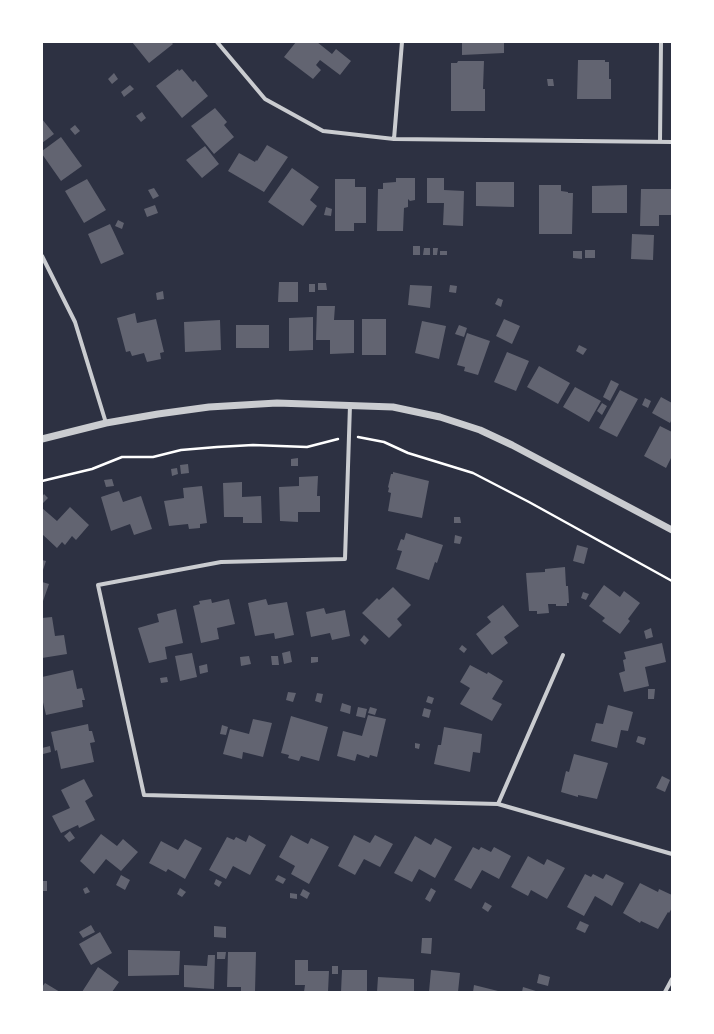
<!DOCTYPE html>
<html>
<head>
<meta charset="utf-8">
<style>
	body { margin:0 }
	#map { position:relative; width:714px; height:1034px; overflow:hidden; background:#2d3142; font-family:Signika,sans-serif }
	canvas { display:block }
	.frame { position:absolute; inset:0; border:43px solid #fff; pointer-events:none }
</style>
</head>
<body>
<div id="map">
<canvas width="714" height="1034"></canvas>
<div class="frame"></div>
</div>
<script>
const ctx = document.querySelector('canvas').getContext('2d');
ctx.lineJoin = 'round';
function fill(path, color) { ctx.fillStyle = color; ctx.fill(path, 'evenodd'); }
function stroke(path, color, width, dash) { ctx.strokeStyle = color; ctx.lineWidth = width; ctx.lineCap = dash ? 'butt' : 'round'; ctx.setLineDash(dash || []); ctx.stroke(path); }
fill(new Path2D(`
	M 132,42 L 171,42 L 173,44 L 149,63 Z
	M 296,42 L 317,42 L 332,54 L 336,49 L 351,61 L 340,75 L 320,60 L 316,65 L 321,70 L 313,79 L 284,57 Z
	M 462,42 L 504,42 L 504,53 L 462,55 Z
	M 578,60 L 605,60 L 605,62 L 609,62 L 609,79 L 611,79 L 611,99 L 577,99 Z
	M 458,61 L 484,61 L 483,89 L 485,89 L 485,111 L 451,111 L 451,63 L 457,63 Z
	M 178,69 L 179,71 L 182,69 L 193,82 L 195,80 L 208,96 L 182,118 L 156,86 Z
	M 114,73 L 118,79 L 112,84 L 108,79 Z
	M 547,79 L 553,79 L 554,86 L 548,86 Z
	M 130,85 L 134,89 L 124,97 L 121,92 Z
	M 215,108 L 227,122 L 224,125 L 234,137 L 214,154 L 191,126 Z
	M 142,112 L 146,118 L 141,122 L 136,116 Z
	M 42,119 L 54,134 L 42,143 Z
	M 75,125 L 80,131 L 75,135 L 70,129 Z
	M 61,137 L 82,166 L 61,181 L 42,154 L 42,151 Z
	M 267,145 L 288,157 L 264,192 L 228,171 L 239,153 L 255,162 L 256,160 L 257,161 Z
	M 205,146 L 219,164 L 202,178 L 186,160 Z
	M 292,168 L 319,187 L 310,200 L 317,206 L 303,226 L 268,202 Z
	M 396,178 L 415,178 L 415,200 L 410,201 L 408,199 L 408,207 L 404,208 L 403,231 L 377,231 L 378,189 L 383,189 L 383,183 L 396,182 Z
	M 427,178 L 444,178 L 444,190 L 464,191 L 463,226 L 443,225 L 444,203 L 427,203 Z
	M 87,179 L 106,210 L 84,223 L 65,191 Z
	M 335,179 L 355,179 L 355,187 L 366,187 L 366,223 L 354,223 L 354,231 L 335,231 Z
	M 476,182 L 514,182 L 514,207 L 476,206 Z
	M 539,185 L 561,185 L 561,191 L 568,192 L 568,193 L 573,193 L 572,234 L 539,234 Z
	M 627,185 L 627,213 L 592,213 L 592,186 Z
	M 154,188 L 159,196 L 153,199 L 148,190 Z
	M 641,189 L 672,189 L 672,215 L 659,215 L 659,226 L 640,226 Z
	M 155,205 L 158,213 L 147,217 L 144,209 Z
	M 326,207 L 332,209 L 331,216 L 324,215 Z
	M 118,220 L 124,223 L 122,229 L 115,226 Z
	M 110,224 L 124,254 L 101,264 L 88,234 Z
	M 632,234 L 654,235 L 653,260 L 631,259 Z
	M 413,246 L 420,246 L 420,255 L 413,255 Z
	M 424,248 L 430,248 L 430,255 L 423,255 Z
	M 433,248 L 438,248 L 437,255 L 433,255 Z
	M 585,250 L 595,250 L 595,258 L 585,258 Z
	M 440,251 L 447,251 L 447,255 L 440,255 Z
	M 573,251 L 582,251 L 582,259 L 573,258 Z
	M 279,282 L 298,282 L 298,302 L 278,302 Z
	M 318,283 L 326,283 L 327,290 L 318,290 Z
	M 309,284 L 315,284 L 315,292 L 309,292 Z
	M 410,285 L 432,286 L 430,308 L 408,305 Z
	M 450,285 L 457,286 L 456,293 L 449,292 Z
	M 163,291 L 164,299 L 157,300 L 156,293 Z
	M 498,298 L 503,300 L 501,307 L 495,304 Z
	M 317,306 L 335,306 L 334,320 L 354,320 L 354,353 L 330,354 L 330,340 L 316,340 Z
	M 135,313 L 137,323 L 156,319 L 164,352 L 160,353 L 161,359 L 147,362 L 144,353 L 132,356 L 130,351 L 126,352 L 117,318 Z
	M 313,317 L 313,350 L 289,351 L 289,318 Z
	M 362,319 L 386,319 L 386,355 L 362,355 Z
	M 504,319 L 520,326 L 512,344 L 496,336 Z
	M 220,320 L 221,350 L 185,352 L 184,322 Z
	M 422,321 L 446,326 L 439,359 L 415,353 Z
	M 236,325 L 269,325 L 269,348 L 236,348 Z
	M 459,325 L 467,328 L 464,337 L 455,334 Z
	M 467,333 L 490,341 L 478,375 L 464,371 L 465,367 L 457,365 Z
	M 579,345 L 587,349 L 583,355 L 576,351 Z
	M 507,352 L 529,361 L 516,391 L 494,382 Z
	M 539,366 L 570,383 L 558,404 L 527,387 Z
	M 611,380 L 619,384 L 610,401 L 603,397 Z
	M 575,387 L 601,401 L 589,422 L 563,407 Z
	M 620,390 L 638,399 L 617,437 L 599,428 Z
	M 661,397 L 672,403 L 672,419 L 670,423 L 652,413 Z
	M 645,398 L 651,401 L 648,408 L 642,405 Z
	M 602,403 L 607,406 L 602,415 L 597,411 Z
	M 660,426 L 672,432 L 672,456 L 666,468 L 644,456 Z
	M 298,458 L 298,466 L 291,466 L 291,459 Z
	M 188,464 L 189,473 L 181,474 L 180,465 Z
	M 177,468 L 178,474 L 172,476 L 171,469 Z
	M 393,472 L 429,481 L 422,518 L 388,511 L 391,493 L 388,492 L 389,488 L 388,487 L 391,474 L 393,474 Z
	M 318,476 L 317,496 L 320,496 L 320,512 L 298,512 L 298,522 L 280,521 L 279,487 L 299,486 L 299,477 Z
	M 112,479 L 114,486 L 106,487 L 104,480 Z
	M 242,482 L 242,497 L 261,496 L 262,523 L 243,523 L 243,517 L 224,517 L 223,483 Z
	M 202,486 L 207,523 L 200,524 L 200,528 L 189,529 L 188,524 L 169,526 L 164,501 L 184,498 L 183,488 Z
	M 119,491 L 123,502 L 141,496 L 152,529 L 134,535 L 130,524 L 111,531 L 101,497 Z
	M 44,494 L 48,498 L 42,504 L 42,497 Z
	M 70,507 L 89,525 L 76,540 L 72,536 L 65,545 L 62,542 L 57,548 L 42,534 L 42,508 L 57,521 Z
	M 454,517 L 460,517 L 461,523 L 454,523 Z
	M 406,533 L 443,545 L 437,563 L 435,562 L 429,580 L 396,569 L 402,551 L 397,550 L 401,539 L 404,540 Z
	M 455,535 L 462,537 L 460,544 L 454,543 Z
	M 577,545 L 588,548 L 584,564 L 573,561 Z
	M 42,560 L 46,561 L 42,573 Z
	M 565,567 L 566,586 L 568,586 L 569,603 L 567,603 L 567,606 L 556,606 L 556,604 L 548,604 L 549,613 L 537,614 L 537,611 L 529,611 L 526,573 L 545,572 L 545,569 Z
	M 42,582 L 49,584 L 42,604 Z
	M 604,585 L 620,597 L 624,591 L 640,603 L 628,619 L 630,621 L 620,634 L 602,621 L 605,618 L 589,606 Z
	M 393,587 L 411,605 L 397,619 L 402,625 L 389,638 L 362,613 L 377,598 L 379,600 Z
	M 583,592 L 589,594 L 586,600 L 581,598 Z
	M 211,599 L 212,603 L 229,599 L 235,624 L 217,628 L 219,639 L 201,643 L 193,606 L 200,604 L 199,601 Z
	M 266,599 L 268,605 L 287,602 L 294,635 L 275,639 L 274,633 L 255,636 L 248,603 Z
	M 503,605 L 519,626 L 504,637 L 508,643 L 492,655 L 476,634 L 491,622 L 487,617 Z
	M 324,608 L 326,614 L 345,610 L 350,636 L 332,640 L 330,633 L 311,637 L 306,612 Z
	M 176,609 L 183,643 L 165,647 L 167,659 L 149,663 L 138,628 L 159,622 L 157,614 Z
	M 52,617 L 55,636 L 64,635 L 67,654 L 42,658 L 42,618 Z
	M 651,628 L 653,637 L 646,639 L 644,631 Z
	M 364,635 L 369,640 L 365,645 L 360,640 Z
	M 662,643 L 666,662 L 645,667 L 649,686 L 624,692 L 619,673 L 625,671 L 623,660 L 626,659 L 624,652 Z
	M 462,645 L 467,649 L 464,653 L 459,649 Z
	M 290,651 L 292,662 L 284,664 L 282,653 Z
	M 192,653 L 197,677 L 180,681 L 175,656 Z
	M 249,656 L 251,664 L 241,666 L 240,657 Z
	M 271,656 L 278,656 L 279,665 L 272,665 Z
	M 311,657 L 318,657 L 318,662 L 311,663 Z
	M 207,664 L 208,672 L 200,674 L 199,666 Z
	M 470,665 L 487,674 L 488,672 L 503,681 L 492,699 L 502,704 L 492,721 L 460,704 L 470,688 L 460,682 Z
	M 73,670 L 77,689 L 82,688 L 85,700 L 82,700 L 83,707 L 46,715 L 42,698 L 43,697 L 42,677 Z
	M 167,677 L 168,682 L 161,683 L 160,678 Z
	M 648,689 L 655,689 L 654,699 L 648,699 Z
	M 288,692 L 296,693 L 293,702 L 286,700 Z
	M 317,693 L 323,694 L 321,703 L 315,701 Z
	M 428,696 L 434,698 L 432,704 L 426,702 Z
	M 342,703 L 351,706 L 350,714 L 340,711 Z
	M 608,705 L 633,712 L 628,731 L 621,730 L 617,748 L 591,741 L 596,723 L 603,724 Z
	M 358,707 L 367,709 L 365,718 L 356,716 Z
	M 370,707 L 377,709 L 375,715 L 368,713 Z
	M 424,708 L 431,710 L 429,718 L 422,716 Z
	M 368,715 L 386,719 L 377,757 L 370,755 L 369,758 L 357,754 L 355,761 L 337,756 L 343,731 L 362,736 Z
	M 291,716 L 328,727 L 319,761 L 301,756 L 299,761 L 288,758 L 289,755 L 281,753 Z
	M 253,719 L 272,723 L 263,757 L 243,752 L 242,759 L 223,754 L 230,729 L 249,734 Z
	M 88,724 L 89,731 L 92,731 L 95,742 L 90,743 L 94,762 L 61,769 L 57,750 L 55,751 L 51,732 Z
	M 222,725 L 228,727 L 226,735 L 220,734 Z
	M 444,727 L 482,734 L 480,753 L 473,752 L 470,772 L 434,764 L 438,745 L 441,745 Z
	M 638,736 L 646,738 L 644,745 L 636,742 Z
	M 415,743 L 420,744 L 419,749 L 415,748 Z
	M 50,746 L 51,752 L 43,754 L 42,748 Z
	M 574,754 L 608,763 L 597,799 L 578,795 L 578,797 L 561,792 L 566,771 L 569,772 Z
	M 662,776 L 670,780 L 665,792 L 656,788 Z
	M 84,779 L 93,796 L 85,801 L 95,820 L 79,828 L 78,825 L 61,833 L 52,816 L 70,808 L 61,790 Z
	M 70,831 L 75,838 L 69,842 L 64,836 Z
	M 101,834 L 117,846 L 123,839 L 138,852 L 121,871 L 106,859 L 94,874 L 80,861 Z
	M 249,835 L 266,845 L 250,875 L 233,866 L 226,879 L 209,870 L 227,837 L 234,840 L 236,837 L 246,842 Z
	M 291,835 L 308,844 L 311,838 L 329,847 L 309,884 L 291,874 L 295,866 L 279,857 Z
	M 354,835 L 370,843 L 375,835 L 393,844 L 380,867 L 364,859 L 355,875 L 338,866 Z
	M 415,836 L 431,845 L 435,838 L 452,847 L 435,878 L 419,869 L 412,882 L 394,873 Z
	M 185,839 L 202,848 L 185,879 L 168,869 L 166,872 L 149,863 L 161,841 L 178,850 Z
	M 473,847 L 479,850 L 481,847 L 491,852 L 494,847 L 511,856 L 499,879 L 482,870 L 471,889 L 454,880 Z
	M 528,856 L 544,865 L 547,859 L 565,868 L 547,899 L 531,890 L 528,896 L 511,887 Z
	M 585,874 L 591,877 L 593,874 L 603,879 L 606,874 L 624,883 L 612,906 L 595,896 L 584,916 L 567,907 Z
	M 121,875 L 130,880 L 125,890 L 116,885 Z
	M 278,875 L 286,879 L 283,884 L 275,880 Z
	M 216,879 L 222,882 L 219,887 L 214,884 Z
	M 42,881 L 47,881 L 47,891 L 42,891 Z
	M 640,883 L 658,892 L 659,889 L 672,895 L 672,908 L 669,913 L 668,912 L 658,929 L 641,921 L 640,923 L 623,913 Z
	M 87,887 L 90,892 L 85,894 L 83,889 Z
	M 180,888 L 186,892 L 182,897 L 177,894 Z
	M 431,888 L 436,891 L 430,902 L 425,899 Z
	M 303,889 L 310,893 L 307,899 L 300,895 Z
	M 290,893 L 297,894 L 297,899 L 290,898 Z
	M 485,902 L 492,906 L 488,912 L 482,908 Z
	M 580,921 L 589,925 L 585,933 L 576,929 Z
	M 91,925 L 95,932 L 83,938 L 79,932 Z
	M 214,926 L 226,927 L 226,938 L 214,937 Z
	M 100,932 L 112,953 L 91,965 L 79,944 Z
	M 422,938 L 432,938 L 431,954 L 421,953 Z
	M 128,950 L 180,951 L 179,975 L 128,976 Z
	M 217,952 L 226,952 L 225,959 L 217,959 Z
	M 228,952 L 256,952 L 255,992 L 241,992 L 241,987 L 227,987 Z
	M 208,955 L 215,955 L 214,989 L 184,987 L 184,965 L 207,966 Z
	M 295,960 L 308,960 L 308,971 L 329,971 L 328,992 L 304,992 L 305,985 L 295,985 Z
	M 332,966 L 338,966 L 338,974 L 332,974 Z
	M 98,967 L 119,982 L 112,992 L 82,992 Z
	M 342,970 L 367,970 L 367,992 L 341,992 Z
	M 431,970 L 460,973 L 458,992 L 429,992 Z
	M 539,974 L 550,977 L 548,986 L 537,983 Z
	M 378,977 L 414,979 L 414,992 L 377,992 Z
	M 45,983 L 60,992 L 42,992 L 42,987 Z
	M 474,985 L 498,991 L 498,992 L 473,992 Z
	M 523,987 L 539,992 L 522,992 Z`), '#626471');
stroke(new Path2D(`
	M 358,437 L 384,442 L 408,453 L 473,473 L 529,502 L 672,581
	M 42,481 L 92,469 L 122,457 L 153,457 L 181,450 L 217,447 L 253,445 L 307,447 L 338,439`), '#fff', 2.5);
stroke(new Path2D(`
	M 217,42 L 265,99 L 323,131 L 394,139 L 672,142
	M 394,139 L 402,42
	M 660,142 L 661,42
	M 42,256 L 75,322 L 106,423
	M 350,405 L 345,559 L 221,562 L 98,585 L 144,795 L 498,804 L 672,854
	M 498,804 L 563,655
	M 665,992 L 672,979`), '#caccd0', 4);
stroke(new Path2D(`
	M 42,439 L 106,423 L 158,414 L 209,407 L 277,403 L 393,407 L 440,417 L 480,430 L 512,445 L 672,530`), '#caccd0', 7);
</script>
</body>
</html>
